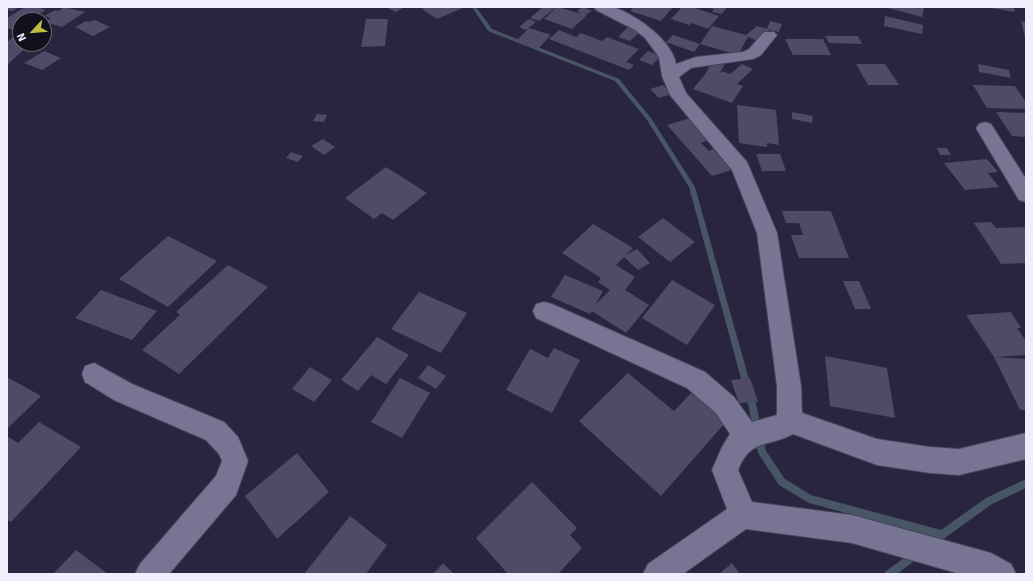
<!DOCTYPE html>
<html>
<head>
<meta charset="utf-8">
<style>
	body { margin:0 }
	#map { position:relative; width:1033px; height:581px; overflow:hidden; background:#292540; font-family:Signika,sans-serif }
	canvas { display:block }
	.frame { position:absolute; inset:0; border:8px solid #f0eefd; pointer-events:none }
	.north { position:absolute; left:12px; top:12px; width:40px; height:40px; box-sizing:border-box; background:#12101c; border:1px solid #6b6976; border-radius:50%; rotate:244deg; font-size:11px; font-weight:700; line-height:16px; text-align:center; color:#f0eefd }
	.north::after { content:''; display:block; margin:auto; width:14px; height:18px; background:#c0be41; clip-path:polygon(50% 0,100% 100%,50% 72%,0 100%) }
</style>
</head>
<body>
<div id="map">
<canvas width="1033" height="581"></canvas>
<div class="frame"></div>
<div class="north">N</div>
</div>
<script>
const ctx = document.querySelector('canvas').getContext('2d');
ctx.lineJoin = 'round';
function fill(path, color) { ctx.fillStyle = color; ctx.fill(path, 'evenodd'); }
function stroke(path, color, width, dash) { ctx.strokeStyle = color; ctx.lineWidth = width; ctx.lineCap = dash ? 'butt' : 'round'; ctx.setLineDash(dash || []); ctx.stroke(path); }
fill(new Path2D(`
	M 472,7 L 476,7 L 492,29 L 619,79 L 651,118 L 695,187 L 757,408 L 766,451 L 785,479 L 811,495 L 941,530 L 986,498 L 1026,479 L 1026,488 L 992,504 L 938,543 L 935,541 L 934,537 L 809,503 L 779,485 L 758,453 L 749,408 L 689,187 L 647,120 L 615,81 L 488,31 Z
	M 915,550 L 918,552 L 920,555 L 918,558 L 897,574 L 884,574 L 886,571 Z`), '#485564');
fill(new Path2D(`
	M 7,7 L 19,7 L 13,11 L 7,10 Z
	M 25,7 L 42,7 L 40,8 L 46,10 L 30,20 L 20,20 L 20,26 L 13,30 L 7,28 L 7,18 Z
	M 64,7 L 85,12 L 62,27 L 44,22 L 51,18 L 44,16 L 55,10 L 59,11 Z
	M 385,7 L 404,7 L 396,12 Z
	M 426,7 L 465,7 L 437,19 L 422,9 Z
	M 543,7 L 556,7 L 539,21 L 530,18 Z
	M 557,7 L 582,14 L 577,11 L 583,7 L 592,11 L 585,15 L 587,15 L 572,29 L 544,19 Z
	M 634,7 L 673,7 L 661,21 L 630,11 Z
	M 682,7 L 692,7 L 719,16 L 708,29 L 692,23 L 689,25 L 671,19 Z
	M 707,7 L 727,7 L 722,14 L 712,12 L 714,9 Z
	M 884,7 L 924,7 L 922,17 Z
	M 991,7 L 1014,7 L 1015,12 L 991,8 Z
	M 885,16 L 923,25 L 922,34 L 884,26 Z
	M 366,19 L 388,19 L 385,46 L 361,47 Z
	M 529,19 L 536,22 L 526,30 L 519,27 Z
	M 95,20 L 110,27 L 93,36 L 75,27 L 86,21 L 89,22 Z
	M 770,21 L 782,24 L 779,32 L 769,30 L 758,41 L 748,37 L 738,55 L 700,44 L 712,26 L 746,35 L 757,26 L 767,29 Z
	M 1021,21 L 1026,22 L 1026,37 L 1025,37 Z
	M 628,27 L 640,32 L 630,41 L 618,37 Z
	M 529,28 L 551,35 L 538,49 L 515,42 Z
	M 559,30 L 576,37 L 581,33 L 602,41 L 607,37 L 639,49 L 626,62 L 634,65 L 629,70 L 549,39 Z
	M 20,31 L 20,44 L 30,44 L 7,65 L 7,42 Z
	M 673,35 L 700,44 L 694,52 L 666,42 Z
	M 825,36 L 858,36 L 862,44 L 829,43 Z
	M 785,39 L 823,39 L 831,55 L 793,55 Z
	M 44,51 L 61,58 L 42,70 L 24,63 Z
	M 648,51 L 661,56 L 652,65 L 639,60 Z
	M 712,60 L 725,64 L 719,74 L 722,71 L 730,74 L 742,64 L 753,69 L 737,84 L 727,80 L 743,86 L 732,103 L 693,89 L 706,73 Z
	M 856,64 L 885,64 L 899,85 L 868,85 Z
	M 978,64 L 1009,70 L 1011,78 L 979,72 Z
	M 663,85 L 672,94 L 659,98 L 650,89 Z
	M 973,85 L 1015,86 L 1026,102 L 1026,109 L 987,108 Z
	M 737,105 L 776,110 L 779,145 L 767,143 L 767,147 L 739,143 Z
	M 792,112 L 813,116 L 812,123 L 792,119 Z
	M 996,112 L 1026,113 L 1026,137 L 1012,136 Z
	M 317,114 L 327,115 L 324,122 L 313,121 Z
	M 694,117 L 712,139 L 701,143 L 709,151 L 713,149 L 732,170 L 712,176 L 667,125 Z
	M 323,139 L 335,147 L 324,155 L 311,146 Z
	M 937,148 L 947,148 L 951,155 L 940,155 Z
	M 291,152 L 303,156 L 298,162 L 286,158 Z
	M 756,154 L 780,154 L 786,171 L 762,171 Z
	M 987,159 L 998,172 L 988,173 L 999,187 L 965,190 L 944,163 Z
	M 386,167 L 427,193 L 393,220 L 382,213 L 374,219 L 345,198 Z
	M 782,211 L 831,211 L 849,258 L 799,258 L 791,235 L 803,235 L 799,223 L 786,223 Z
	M 663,218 L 695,242 L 670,262 L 638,237 Z
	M 991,222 L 996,228 L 1026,227 L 1026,263 L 1001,264 L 974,223 Z
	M 593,224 L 633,248 L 626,255 L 637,249 L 650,263 L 638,270 L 624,257 L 616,265 L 635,277 L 625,290 L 649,305 L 626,333 L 592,311 L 590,314 L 551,297 L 565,275 L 603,291 L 595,305 L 610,290 L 598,282 L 601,278 L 562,253 Z
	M 168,236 L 217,261 L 168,307 L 119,279 Z
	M 228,265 L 268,287 L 179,374 L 142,350 L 180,315 L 176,312 Z
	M 672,280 L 715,305 L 687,345 L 642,318 Z
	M 843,281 L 859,281 L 871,309 L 855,309 Z
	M 101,290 L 157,311 L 132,340 L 75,318 Z
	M 419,292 L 467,313 L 441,353 L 391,329 Z
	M 1011,312 L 1021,328 L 1017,328 L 1026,341 L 1026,355 L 995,357 L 1026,359 L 1026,410 L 1020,410 L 994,357 L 966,315 Z
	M 377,337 L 409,355 L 386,384 L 371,375 L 358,391 L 341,380 Z
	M 554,348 L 580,360 L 552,413 L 506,390 L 530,349 L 548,358 Z
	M 825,356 L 887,368 L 895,418 L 830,406 Z
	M 428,365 L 446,376 L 436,389 L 418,378 Z
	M 310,367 L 332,380 L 314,402 L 292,389 Z
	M 628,373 L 674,411 L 696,388 L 731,416 L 661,496 L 579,421 Z
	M 7,377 L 41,396 L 7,429 Z
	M 400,378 L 430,393 L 402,438 L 371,422 Z
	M 750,378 L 758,402 L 739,403 L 731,380 Z
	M 39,422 L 81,447 L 11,522 L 7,520 L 7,436 L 18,443 Z
	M 297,453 L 329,492 L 277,539 L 245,496 Z
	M 532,482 L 577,528 L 570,535 L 582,548 L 558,574 L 508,574 L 476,538 Z
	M 350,516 L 387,545 L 366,574 L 304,574 Z
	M 76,550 L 108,574 L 53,574 Z
	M 443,563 L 454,574 L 433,574 Z
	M 732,563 L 740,574 L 719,574 Z`), '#4e4a68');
const minor = new Path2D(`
	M 594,7 C 600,7 607,6 613,7 C 635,14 672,40 676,64 L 696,57 L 743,52 L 749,49 L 764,32 L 774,32 L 777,35 L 761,55 L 753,59 L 697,67 L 691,68 L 679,77 L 686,93 L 747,162 L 777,233 L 801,386 L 802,413 L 877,439 L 930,447 L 959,449 L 1026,433 L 1026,459 L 959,475 L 930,473 L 877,465 L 793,434 C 767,448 751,438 738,470 L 752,502 L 852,515 L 991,553 L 1011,564 L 1016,574 L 960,574 L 852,543 L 746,529 L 683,574 L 643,574 L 648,564 L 727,509 L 712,470 L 722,447 L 730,434 L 716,413 L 687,388 L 536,318 L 533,311 L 536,304 L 544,302 L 552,304 L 705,372 L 734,397 L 752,422 L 777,415 L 777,386 L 757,233 L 732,170 L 670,95 L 662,76 L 659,57 L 645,38 L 635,30 L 596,10 Z
	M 985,122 L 991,124 L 1026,179 L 1026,202 L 1019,200 L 976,128 L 979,124 Z
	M 94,363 L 132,384 L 224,422 L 238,437 L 248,461 L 236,495 L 169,574 L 135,574 L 140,564 L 216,476 L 222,461 L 219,454 L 206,440 L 114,400 L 85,382 L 82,374 L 85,366 Z`);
stroke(minor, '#48435a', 2);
fill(minor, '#787494');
</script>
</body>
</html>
